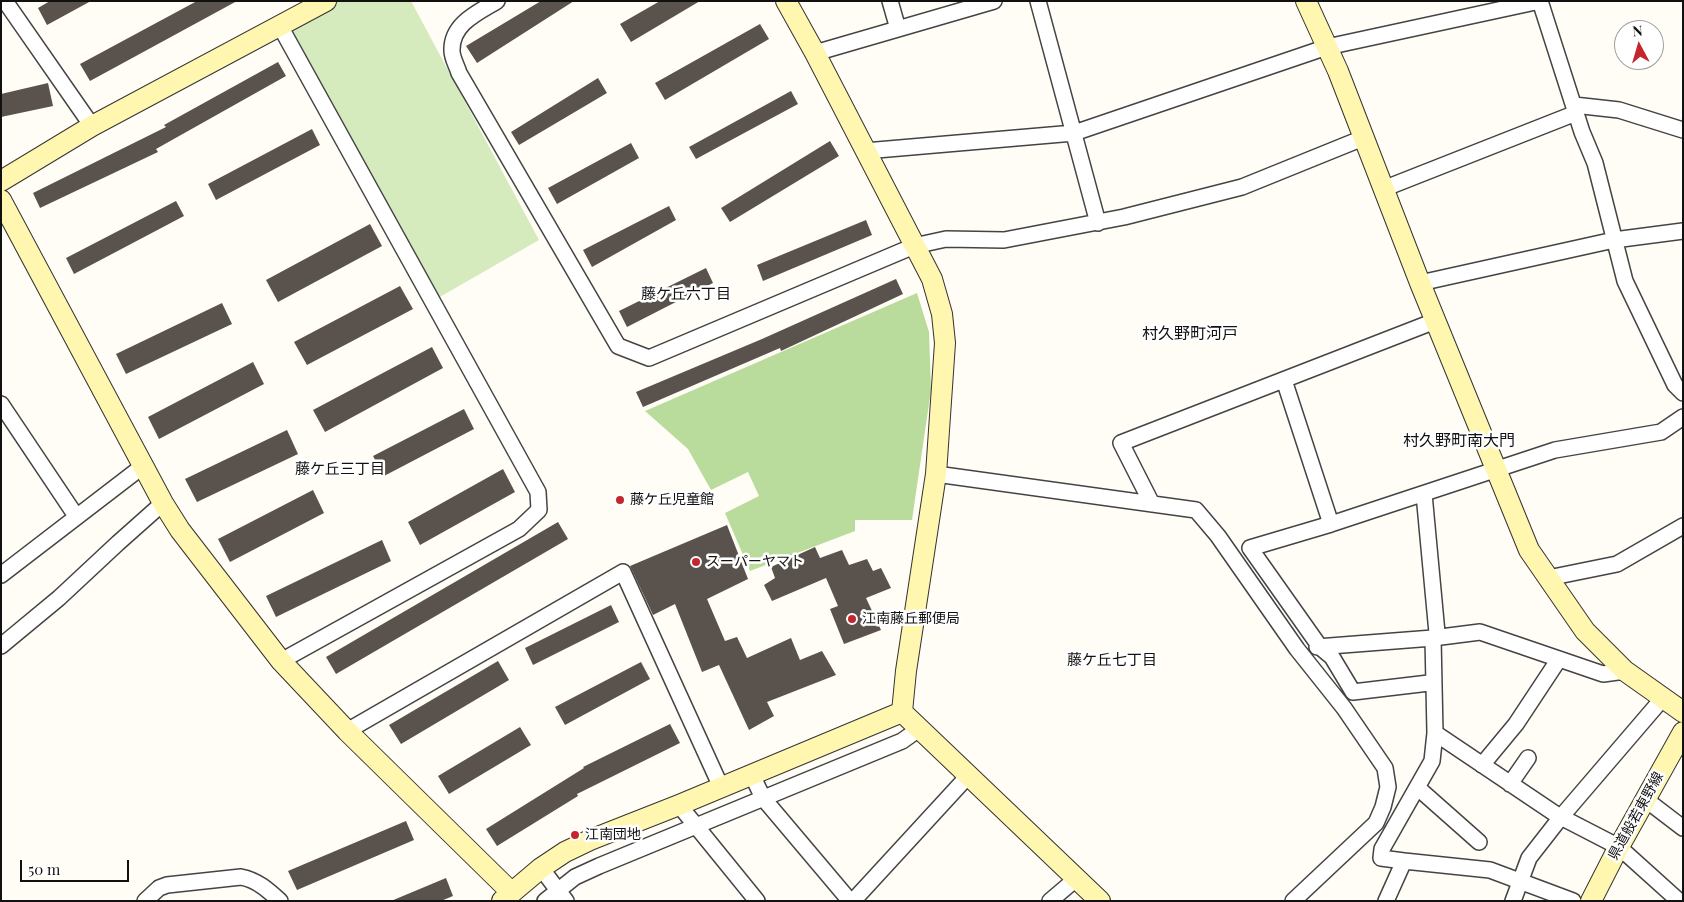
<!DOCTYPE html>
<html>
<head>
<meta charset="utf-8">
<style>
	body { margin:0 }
	#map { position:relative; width:1684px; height:902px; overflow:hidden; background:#fffdf5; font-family:"Playfair Display",serif }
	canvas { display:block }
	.frame { position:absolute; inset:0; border:2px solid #111; pointer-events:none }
	.north { position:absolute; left:1614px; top:20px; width:50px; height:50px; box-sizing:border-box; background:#fff; border:1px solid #a0a0a0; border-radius:50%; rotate:354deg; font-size:14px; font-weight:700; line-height:20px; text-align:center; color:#111 }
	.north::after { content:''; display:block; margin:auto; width:18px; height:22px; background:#c4262e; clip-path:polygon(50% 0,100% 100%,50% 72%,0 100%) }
	.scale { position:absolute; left:20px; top:860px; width:109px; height:22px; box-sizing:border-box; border:2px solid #111; border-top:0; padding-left:6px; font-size:15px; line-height:18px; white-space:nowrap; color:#111; -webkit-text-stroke:4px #fff; paint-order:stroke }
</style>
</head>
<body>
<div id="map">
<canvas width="1684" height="902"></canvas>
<div class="frame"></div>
<div class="north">N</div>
<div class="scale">50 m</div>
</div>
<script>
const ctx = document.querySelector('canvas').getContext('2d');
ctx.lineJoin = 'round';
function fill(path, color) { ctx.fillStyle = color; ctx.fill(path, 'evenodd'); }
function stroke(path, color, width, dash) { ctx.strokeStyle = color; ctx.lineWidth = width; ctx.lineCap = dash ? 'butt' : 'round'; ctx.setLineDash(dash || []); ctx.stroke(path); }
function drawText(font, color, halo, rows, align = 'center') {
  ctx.font = font + ' "Playfair Display","Noto Sans JP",serif'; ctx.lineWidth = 5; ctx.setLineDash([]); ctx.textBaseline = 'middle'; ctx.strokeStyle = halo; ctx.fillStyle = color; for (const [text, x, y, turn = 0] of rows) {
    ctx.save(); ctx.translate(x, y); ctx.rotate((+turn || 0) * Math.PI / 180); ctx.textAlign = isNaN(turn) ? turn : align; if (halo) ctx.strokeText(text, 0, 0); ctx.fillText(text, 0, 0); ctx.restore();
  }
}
fill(new Path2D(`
	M 338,1 L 411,1 L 539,240 L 438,298 L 286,27 Z`), '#d5ebbd');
fill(new Path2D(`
	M 917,293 L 929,332 L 931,390 L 912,520 L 855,520 L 855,531 L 750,571 L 725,513 L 759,496 L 748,472 L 711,490 L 688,449 L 645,411 Z`), '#b9dc9c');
fill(new Path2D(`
	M 50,1 L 91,1 L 47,25 L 38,8 Z
	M 197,1 L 237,1 L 90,81 L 80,64 Z
	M 541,1 L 574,1 L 477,63 L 466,46 Z
	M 660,1 L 700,1 L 631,42 L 620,24 Z
	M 760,24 L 769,39 L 665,100 L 655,83 Z
	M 278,62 L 286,76 L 156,149 L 158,152 L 40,208 L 33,193 L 166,127 L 164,125 Z
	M 598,78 L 607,93 L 519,145 L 511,132 Z
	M 48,83 L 53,106 L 1,117 L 1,94 Z
	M 791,91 L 798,104 L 696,159 L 689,147 Z
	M 312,129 L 320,145 L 216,200 L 208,184 Z
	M 830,141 L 839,156 L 730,222 L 721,208 Z
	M 631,143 L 639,158 L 557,204 L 548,188 Z
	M 176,201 L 184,216 L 74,274 L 66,258 Z
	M 669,206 L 676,220 L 592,267 L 583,250 Z
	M 866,220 L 872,235 L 763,281 L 757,265 Z
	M 370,224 L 382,246 L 278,302 L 266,280 Z
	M 706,268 L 713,283 L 627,327 L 619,311 Z
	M 896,279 L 903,294 L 781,351 L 780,348 L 643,407 L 636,392 L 762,339 Z
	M 400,286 L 413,309 L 307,365 L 294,342 Z
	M 222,303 L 232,324 L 126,374 L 116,354 Z
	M 432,347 L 443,368 L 325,432 L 313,410 Z
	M 253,362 L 264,384 L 159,439 L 148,417 Z
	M 464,409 L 474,429 L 384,476 L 373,456 Z
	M 287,430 L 298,454 L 197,502 L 185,479 Z
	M 503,469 L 515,492 L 420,545 L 408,522 Z
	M 313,490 L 324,513 L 230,562 L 218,539 Z
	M 558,522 L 568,539 L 336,674 L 326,657 Z
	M 727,525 L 748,579 L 707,599 L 725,641 L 737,637 L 747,658 L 791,638 L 800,660 L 822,651 L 836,675 L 767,702 L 774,716 L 749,730 L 719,665 L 702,672 L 675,604 L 653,615 L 630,566 Z
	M 382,540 L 391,561 L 276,617 L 266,596 Z
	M 815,547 L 820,558 L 842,550 L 849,565 L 867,559 L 873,571 L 881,568 L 891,588 L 866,598 L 881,630 L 844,644 L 830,609 L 838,606 L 826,578 L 772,601 L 764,585 L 775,578 L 771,567 Z
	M 611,605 L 619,622 L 533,665 L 525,648 Z
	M 498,661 L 509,680 L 401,744 L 389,725 Z
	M 641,662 L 650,679 L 565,725 L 555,707 Z
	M 670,724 L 680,743 L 577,794 L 578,796 L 497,846 L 486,829 L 584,768 L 583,767 Z
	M 520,727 L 531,745 L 449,794 L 438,776 Z
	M 406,821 L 414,840 L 297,890 L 288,871 Z
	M 446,878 L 453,896 L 441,901 L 391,901 Z`), '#5a524d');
const street = new Path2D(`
	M 5,1 L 92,126
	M 497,1 C 477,13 451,24 452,51 C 452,58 457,66 459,73 L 618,346 L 649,358 L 914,246 L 946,239 L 1004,240 L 1124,217 L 1242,187 L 1363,138
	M 890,1 L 898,29
	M 1038,1 L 1098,223
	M 1540,1 L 1582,132 L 1595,163 L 1625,281 L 1675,385 L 1683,393
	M 280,26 L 538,492 L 539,510 L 519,529 L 281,661
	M 815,53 L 994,1
	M 1574,105 L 1619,110 L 1683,130
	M 865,151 L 1074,133 L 1327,47 L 1540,1
	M 1383,189 L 1576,113
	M 1420,283 L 1614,240 L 1683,231
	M 1284,380 L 1331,524 L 1555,450 L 1661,432 L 1683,417
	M 1,404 L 76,516
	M 936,474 L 1196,510 L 1218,536 L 1297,649 L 1344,708 L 1385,768 L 1388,787 L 1383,807 L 1376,823 L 1293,901
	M 1424,494 L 1437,633
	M 1152,504 L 1121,443 L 1435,321
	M 1331,524 L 1250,548 L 1320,647 L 1332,657 L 1353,692 L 1429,683
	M 1,575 L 143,466
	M 1548,578 L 1617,564 L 1683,526
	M 1433,638 L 1435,733 L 1557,815 L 1619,847 L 1679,901
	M 1,646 L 59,598 L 118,543 L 163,503
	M 1317,647 L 1433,638 L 1480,632 L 1603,674 L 1625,671
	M 347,731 L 623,572 L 721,787
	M 1482,765 L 1516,724 L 1559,659
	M 752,775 L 763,798 L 850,901
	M 1510,784 L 1528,758
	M 1418,788 L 1479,842
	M 1645,799 L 1683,828
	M 679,805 L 757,901
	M 1404,861 L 1381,858 L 1382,849 L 1432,761 L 1435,733
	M 541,868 L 566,901
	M 145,901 L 159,888 L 167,885 L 241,877 C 257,880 268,890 280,901
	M 545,901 L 575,877 L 599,866 L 902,741 L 919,729
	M 853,901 L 968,776
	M 1050,901 L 1077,878
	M 1386,901 L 1404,861 L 1490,870 L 1573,901
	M 1513,901 L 1529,858 L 1561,817 L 1663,698`);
const secondary = new Path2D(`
	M 786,1 L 815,53 L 932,279 L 942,314 L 945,343 L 936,474 L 906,671 L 902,712
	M 1306,1 L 1338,71 L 1420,283 L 1529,550 L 1585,631 L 1625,671 L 1683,712
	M 1,181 L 92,126 L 326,1
	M 1,200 L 163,503 L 180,530 L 281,661 L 347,731 L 511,892
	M 902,712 L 1100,901
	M 502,901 L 541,868 L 565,852 L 590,840 L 679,805 L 902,712
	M 1591,901 L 1615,854 L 1683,732`);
stroke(street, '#444', 18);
stroke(secondary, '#333', 22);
stroke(street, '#fff', 15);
stroke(secondary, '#fff6b0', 20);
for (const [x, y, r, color] of [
	[620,500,5,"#c4262e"],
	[696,562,5,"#c4262e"],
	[852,619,5,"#c4262e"],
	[575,835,5,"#c4262e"]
]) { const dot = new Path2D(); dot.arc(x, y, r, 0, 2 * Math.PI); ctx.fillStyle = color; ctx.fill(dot); stroke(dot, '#fff', 2); }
drawText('14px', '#111', '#fff', [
	["藤ケ丘児童館",630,500],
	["スーパーヤマト",706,562],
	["江南藤丘郵便局",862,619],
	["江南団地",585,835]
], 'left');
drawText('14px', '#111', '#fff', [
	["県道般若東野線",1636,816,-61]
]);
drawText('15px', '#111', '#fff', [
	["藤ケ丘六丁目",686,294],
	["藤ケ丘三丁目",340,469],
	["藤ケ丘七丁目",1112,660]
]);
drawText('16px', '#111', '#fff', [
	["村久野町河戸",1190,334],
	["村久野町南大門",1459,441]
]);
</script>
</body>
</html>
